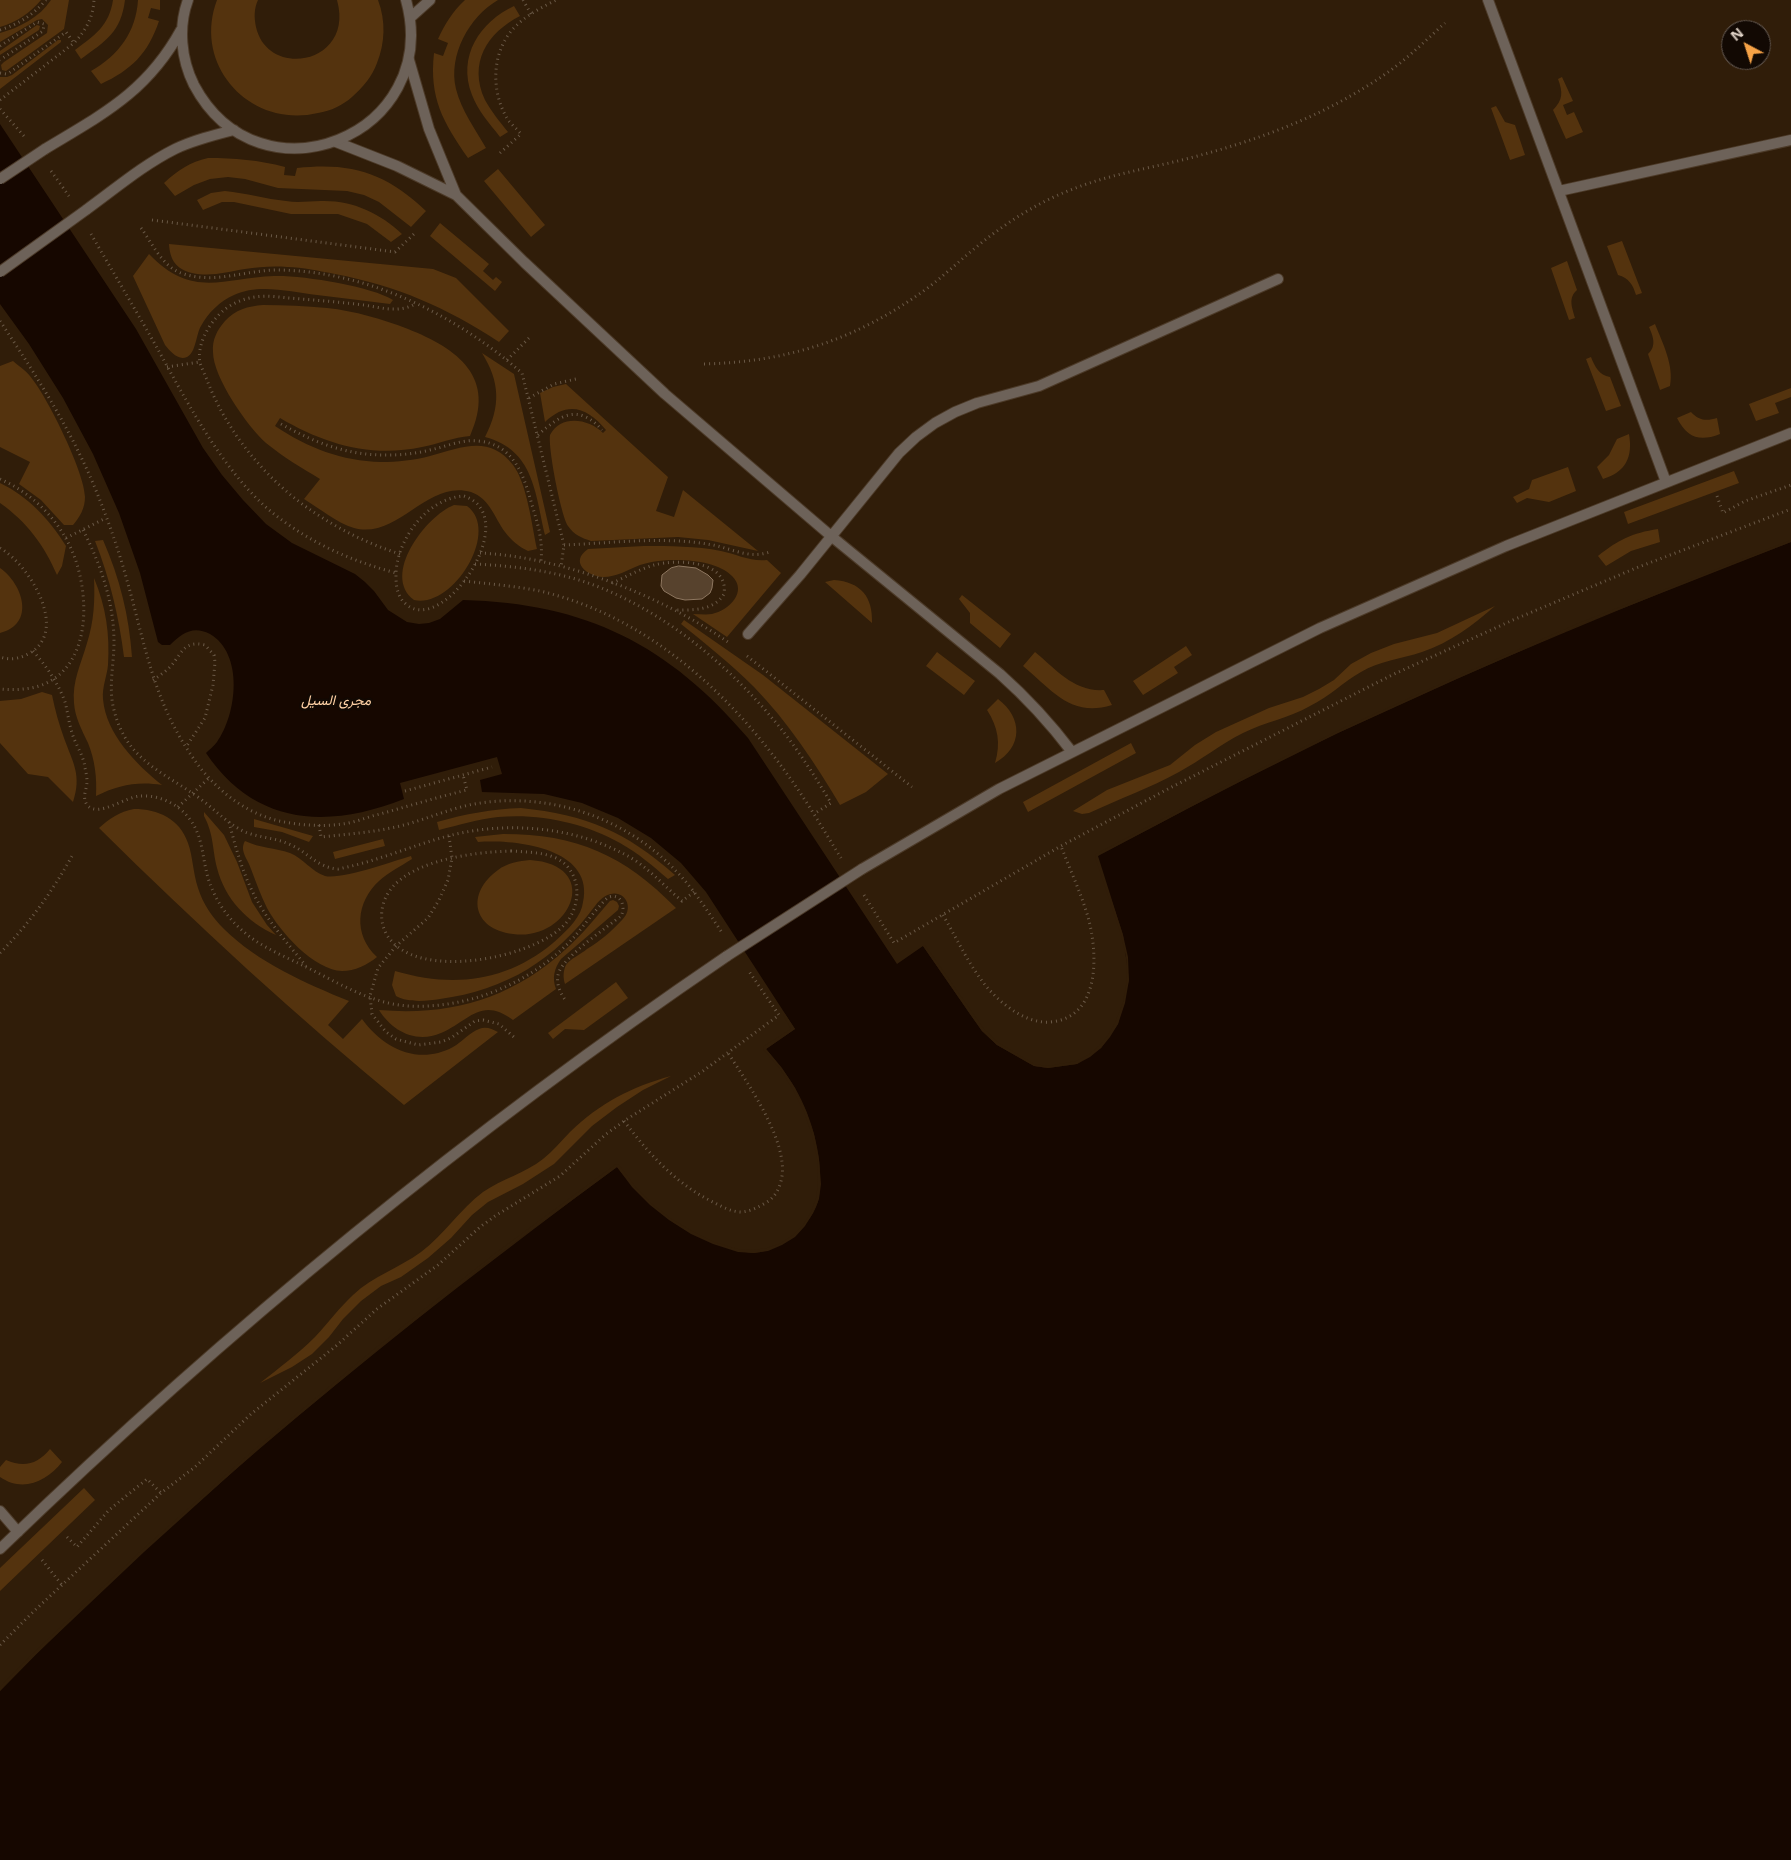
<!DOCTYPE html>
<html>
<head>
<meta charset="utf-8">
<style>
	body { margin:0 }
	#map { position:relative; width:1791px; height:1860px; overflow:hidden; background:#301d09; font-family:"Open Sans",sans-serif }
	canvas { display:block }
	.north { position:absolute; left:1721px; top:20px; width:50px; height:50px; box-sizing:border-box; background:#120903; border:1px solid #655a52; border-radius:50%; rotate:320deg; font-size:14px; font-weight:700; line-height:20px; text-align:center; color:#e1d4c8 }
	.north::after { content:''; display:block; margin:auto; width:18px; height:22px; background:#f6a246; clip-path:polygon(50% 0,100% 100%,50% 72%,0 100%) }
</style>
</head>
<body>
<div id="map">
<canvas width="1791" height="1860"></canvas>
<div class="north">N</div>
</div>
<script>
const ctx = document.querySelector('canvas').getContext('2d');
ctx.lineJoin = 'round';
function fill(path, color) { ctx.fillStyle = color; ctx.fill(path, 'evenodd'); }
function stroke(path, color, width, dash) { ctx.strokeStyle = color; ctx.lineWidth = width; ctx.lineCap = dash ? 'butt' : 'round'; ctx.setLineDash(dash || []); ctx.stroke(path); }
function drawText(font, color, halo, rows, align = 'center') {
  ctx.font = font + ' "Open Sans",Vazirmatn,sans-serif'; ctx.lineWidth = 5; ctx.setLineDash([]); ctx.textBaseline = 'middle'; ctx.strokeStyle = halo; ctx.fillStyle = color; for (const [text, x, y, turn = 0] of rows) {
    ctx.save(); ctx.translate(x, y); ctx.rotate((+turn || 0) * Math.PI / 180); ctx.textAlign = isNaN(turn) ? turn : align; if (halo) ctx.strokeText(text, 0, 0); ctx.fillText(text, 0, 0); ctx.restore();
  }
}
fill(new Path2D(`
	M 0,0 L 41,0 C 30,13 17,22 0,27 Z
	M 51,0 L 69,0 L 64,29 L 6,71 L 2,70 L 1,65 L 4,62 L 47,33 L 48,25 L 42,19 L 37,20 L 0,42 L 0,33 C 19,28 40,17 51,0 Z
	M 113,0 L 125,0 C 121,32 106,41 81,59 L 75,50 C 95,35 109,26 113,0 Z
	M 138,0 L 160,0 L 160,10 L 151,8 L 148,18 L 159,21 C 148,54 131,70 101,84 L 91,71 C 119,55 136,32 138,0 Z
	M 217,0 L 258,0 C 254,9 254,17 256,27 C 268,80 355,64 337,0 L 378,0 C 386,21 385,43 377,63 C 372,77 363,87 352,97 C 343,105 331,111 318,113 C 251,129 192,66 217,0 Z
	M 465,0 L 498,0 C 469,17 448,55 456,89 C 461,110 476,130 486,148 L 468,158 C 443,122 429,98 434,53 L 443,56 L 448,43 L 438,39 C 445,24 452,12 465,0 Z
	M 514,6 L 520,16 C 487,33 468,63 485,100 C 491,111 500,122 508,132 L 500,137 C 490,124 478,111 472,95 C 457,56 480,22 514,6 Z
	M 37,25 L 40,26 L 39,30 L 0,55 L 0,51 Z
	M 58,40 L 61,40 L 61,42 L 0,89 L 0,77 L 7,77 L 12,75 Z
	M 1562,77 L 1573,101 L 1563,105 L 1567,115 L 1574,112 L 1583,132 L 1566,139 L 1553,110 C 1563,100 1563,92 1558,79 Z
	M 1496,106 L 1505,122 L 1515,125 L 1525,155 L 1510,160 L 1491,108 Z
	M 208,158 C 234,158 259,160 285,167 L 284,175 L 295,176 L 297,168 C 352,162 386,173 426,211 L 411,227 L 379,202 L 364,195 L 347,191 L 278,188 L 245,179 L 228,177 L 210,179 L 194,185 L 175,196 L 164,183 C 178,170 190,162 208,158 Z
	M 498,169 L 545,225 L 531,237 L 484,181 Z
	M 225,191 C 246,193 266,199 286,201 C 298,203 309,201 321,201 C 352,200 380,213 402,234 L 391,242 L 367,224 L 338,214 L 291,214 L 234,202 L 222,202 L 203,210 L 197,200 L 211,193 Z
	M 440,223 L 489,264 L 483,271 L 493,280 L 496,277 L 502,282 L 495,291 L 430,236 Z
	M 1622,241 L 1642,293 L 1636,295 C 1633,285 1629,278 1618,275 L 1607,246 Z
	M 169,244 L 433,269 L 456,278 L 509,331 L 499,342 C 446,307 397,286 335,274 C 319,271 303,267 287,267 C 273,266 258,267 245,269 C 227,272 211,277 192,273 C 176,269 170,260 169,244 Z
	M 149,254 C 192,299 222,278 274,276 C 301,275 371,286 393,300 L 390,304 C 366,301 342,298 317,295 C 291,292 259,283 234,295 C 220,301 208,313 201,326 C 196,334 196,353 187,357 C 178,361 170,351 165,345 L 133,276 Z
	M 1567,261 L 1577,290 C 1568,298 1572,307 1575,318 L 1569,320 L 1551,268 Z
	M 263,305 C 284,305 306,306 327,308 C 355,311 382,319 408,329 C 458,349 497,377 470,436 C 454,437 438,444 422,447 C 371,458 324,444 280,418 L 275,426 C 308,448 342,461 381,462 C 397,462 415,460 430,456 C 461,448 489,434 513,465 C 527,483 532,526 537,549 L 528,551 C 519,547 511,540 505,532 C 494,517 490,499 471,492 C 427,479 398,540 354,528 C 337,523 319,508 304,499 L 320,479 C 302,468 283,457 266,443 C 247,426 213,377 213,352 C 212,340 217,330 225,321 C 235,310 248,306 263,305 Z
	M 1655,324 C 1663,344 1674,365 1670,386 L 1660,390 L 1648,354 C 1657,346 1653,336 1649,327 Z
	M 482,353 L 514,374 L 550,532 L 545,535 C 535,493 534,450 485,437 C 501,406 500,382 482,353 Z
	M 1591,357 C 1595,367 1599,375 1610,377 L 1621,406 L 1606,411 L 1586,359 Z
	M 13,361 C 20,367 28,372 33,380 C 48,399 85,473 85,497 C 85,508 80,517 73,525 L 64,525 L 41,500 L 19,484 L 30,462 L 0,447 L 0,366 Z
	M 566,384 L 668,477 L 656,511 L 674,517 L 683,490 L 758,551 L 708,540 L 678,537 L 591,541 C 582,538 574,535 568,526 C 561,515 548,449 550,435 C 561,414 589,419 603,433 L 606,430 C 588,408 568,400 545,422 L 540,393 L 553,387 Z
	M 1791,388 L 1791,397 L 1775,403 L 1779,413 L 1756,421 L 1749,404 Z
	M 1691,412 C 1699,421 1707,421 1717,418 L 1720,434 C 1700,442 1687,438 1677,418 Z
	M 1629,434 C 1633,457 1626,472 1603,479 L 1597,467 L 1609,455 L 1617,439 Z
	M 1568,467 L 1576,491 L 1549,502 L 1527,498 L 1517,503 L 1513,497 L 1529,489 L 1532,480 Z
	M 1734,471 L 1739,483 L 1628,524 L 1624,512 Z
	M 0,483 C 29,497 49,519 66,546 L 62,566 L 57,575 C 44,545 27,522 0,503 Z
	M 454,505 L 467,506 C 501,531 453,609 414,600 C 381,575 426,516 454,505 Z
	M 1658,529 L 1660,542 L 1631,551 L 1606,566 L 1598,556 C 1618,540 1632,533 1658,529 Z
	M 103,540 C 120,579 129,615 132,657 L 124,657 C 119,617 110,579 95,541 Z
	M 644,546 C 670,546 696,546 721,551 C 736,554 751,562 767,560 L 781,573 L 727,637 L 693,614 C 699,614 706,615 712,614 C 729,610 748,592 732,576 C 714,557 663,557 640,565 C 627,570 617,577 603,577 C 587,576 569,562 588,549 Z
	M 0,568 C 23,584 36,624 0,633 Z
	M 94,578 C 106,607 110,634 108,665 C 107,676 102,687 103,699 C 106,734 136,764 162,785 C 138,781 118,785 96,796 C 97,778 95,760 88,743 C 82,730 75,718 74,703 C 72,681 81,664 87,643 C 94,622 95,600 94,578 Z
	M 834,580 C 861,582 873,597 872,623 L 825,582 Z
	M 962,595 L 1011,634 L 1000,648 L 970,623 L 970,613 L 959,599 Z
	M 1495,606 C 1472,626 1451,642 1422,652 C 1401,659 1379,661 1361,672 C 1343,682 1329,697 1310,706 C 1289,718 1265,722 1243,733 C 1221,744 1201,760 1179,772 C 1150,788 1119,799 1089,813 L 1082,814 L 1073,811 L 1107,790 L 1170,765 L 1195,745 L 1216,732 L 1269,708 L 1303,697 L 1319,689 L 1334,680 L 1351,664 L 1371,653 L 1394,644 L 1437,633 Z
	M 684,620 L 763,675 L 888,774 L 866,792 L 840,805 C 815,763 788,722 754,687 C 731,664 706,644 681,624 Z
	M 1186,646 L 1192,655 L 1174,667 L 1178,673 L 1143,695 L 1133,681 Z
	M 937,652 L 975,681 L 964,695 L 926,666 Z
	M 1035,652 C 1057,670 1074,692 1104,690 L 1112,705 C 1071,718 1052,690 1023,666 Z
	M 42,692 L 52,695 C 55,710 59,724 64,738 C 73,763 82,775 73,802 L 48,777 L 28,774 L 0,743 L 0,701 L 21,699 Z
	M 998,699 C 1023,718 1023,747 995,763 C 1001,743 998,727 987,710 Z
	M 1131,743 L 1136,753 L 1028,812 L 1023,802 Z
	M 521,808 C 587,815 625,831 675,875 L 668,879 C 653,866 638,853 620,843 C 585,823 539,813 498,817 C 478,819 459,825 439,830 L 437,822 C 465,814 492,809 521,808 Z
	M 134,809 C 158,809 180,819 188,843 C 193,857 193,873 198,888 C 203,904 212,917 224,929 C 257,962 307,984 349,1001 L 328,1025 L 343,1039 L 362,1019 C 383,1048 418,1066 453,1047 C 462,1042 470,1032 479,1029 C 486,1026 492,1029 498,1032 L 404,1105 C 297,1017 197,925 99,828 C 110,818 119,812 134,809 Z
	M 204,812 L 224,835 L 237,862 L 252,902 L 267,925 L 276,935 C 247,922 225,899 217,868 C 212,848 214,835 204,816 Z
	M 254,819 L 313,836 L 309,842 L 282,832 L 254,827 Z
	M 503,834 C 577,834 624,855 676,908 L 565,984 C 563,978 563,971 566,965 C 570,959 581,954 587,949 C 600,941 612,931 622,920 C 639,904 616,878 595,906 C 555,960 506,990 440,999 C 427,1001 408,1003 396,996 L 392,985 L 395,971 C 453,988 506,982 553,943 C 563,934 578,921 582,907 C 599,849 518,839 478,842 L 475,837 Z
	M 383,839 L 385,846 L 335,859 L 333,852 Z
	M 245,841 C 260,848 275,848 290,853 C 303,858 312,872 325,876 C 341,880 394,861 411,856 L 412,859 C 401,866 389,872 379,881 C 356,902 353,935 377,957 C 367,965 355,971 342,971 C 314,970 280,932 267,908 C 261,896 256,882 251,869 C 248,859 239,851 245,841 Z
	M 530,860 C 604,865 570,942 513,934 C 472,929 466,893 498,870 C 507,863 519,861 530,860 Z
	M 613,900 L 617,902 L 619,906 L 618,910 L 561,959 C 554,969 552,978 556,989 L 513,1020 C 481,996 469,1021 441,1033 C 416,1044 392,1031 379,1010 C 451,1016 511,999 566,949 C 582,935 596,917 610,901 Z
	M 616,982 L 628,998 L 584,1030 L 565,1029 L 553,1039 L 548,1033 Z
	M 671,1076 L 643,1090 L 617,1107 L 592,1126 L 554,1164 L 523,1184 L 488,1202 L 472,1215 L 451,1238 L 428,1258 L 401,1277 L 381,1286 L 361,1301 L 343,1319 L 329,1337 L 312,1354 L 292,1367 L 260,1383 C 279,1368 298,1354 315,1337 C 328,1323 340,1307 353,1295 C 373,1276 399,1268 421,1252 C 444,1235 460,1209 483,1192 C 502,1179 525,1173 543,1159 C 553,1151 561,1141 570,1132 C 600,1103 631,1087 671,1076 Z
	M 50,1449 L 62,1462 C 47,1481 23,1493 0,1477 L 0,1467 L 6,1460 C 24,1468 38,1464 50,1449 Z
	M 84,1488 L 95,1500 L 0,1591 L 0,1568 Z`), '#54330e');
fill(new Path2D(`
	M 0,124 L 136,329 L 203,448 L 222,475 L 243,500 L 266,524 L 292,543 L 355,574 L 365,582 L 374,591 L 388,610 L 407,622 L 419,624 L 429,623 L 440,619 L 463,600 C 586,603 669,645 748,738 L 897,964 L 923,946 L 970,1014 L 982,1031 L 997,1045 L 1034,1066 L 1048,1068 L 1077,1064 L 1101,1048 L 1118,1024 L 1129,980 L 1123,935 L 1097,856 C 1178,814 1258,771 1340,732 C 1488,663 1638,600 1791,542 L 1791,1860 L 0,1860 L 0,1691 C 189,1497 400,1327 617,1167 C 647,1206 683,1237 732,1248 C 739,1250 747,1253 754,1253 C 770,1252 782,1244 795,1235 C 805,1226 817,1211 819,1197 C 824,1161 813,1119 795,1088 C 787,1074 776,1061 766,1049 L 795,1029 L 706,892 L 681,863 L 651,838 L 618,818 L 582,803 L 544,794 L 482,792 L 480,780 L 502,774 L 497,757 L 400,783 L 404,799 C 328,829 255,826 206,753 C 209,750 214,746 217,742 C 237,714 244,654 210,634 C 193,625 182,633 170,645 L 162,645 L 158,642 L 140,573 L 119,513 L 93,454 L 63,398 L 29,344 L 0,304 Z`), '#160700');
fill(new Path2D(`
	M 1791,540 L 1791,542 L 1580,625 L 1459,678 L 1338,733 L 1219,792 L 1098,856 L 1123,935 L 1128,957 L 1129,980 L 1125,1003 L 1118,1024 L 1110,1037 L 1101,1048 L 1090,1057 L 1077,1064 L 1048,1068 L 1034,1066 L 997,1045 L 982,1031 L 970,1014 L 923,946 L 925,945 L 984,1029 L 999,1043 L 1034,1064 L 1048,1066 L 1076,1061 L 1088,1055 L 1099,1046 L 1108,1035 L 1115,1023 L 1123,1002 L 1127,980 L 1126,957 L 1121,935 L 1095,857 L 1096,854 L 1218,790 L 1337,731 L 1458,676 L 1579,623 Z
	M 785,1014 L 795,1029 L 766,1049 L 782,1068 L 795,1088 L 806,1111 L 814,1134 L 819,1159 L 821,1184 L 819,1199 L 813,1213 L 805,1226 L 795,1237 L 782,1245 L 768,1251 L 753,1253 L 738,1252 L 713,1244 L 691,1234 L 669,1220 L 650,1205 L 632,1187 L 617,1167 L 495,1257 L 375,1352 L 257,1450 L 144,1552 L 33,1657 L 0,1691 L 0,1687 L 31,1655 L 142,1550 L 256,1448 L 373,1350 L 493,1255 L 616,1164 L 619,1165 L 634,1185 L 651,1203 L 670,1218 L 692,1231 L 714,1242 L 738,1249 L 753,1250 L 767,1248 L 781,1243 L 793,1235 L 803,1225 L 811,1212 L 816,1198 L 818,1184 L 817,1159 L 812,1135 L 804,1112 L 793,1090 L 780,1069 L 763,1049 L 764,1046 L 791,1029 L 783,1015 Z`), '#301d09');
const building = new Path2D(`
	M 679,566 L 696,568 L 708,575 L 713,580 L 712,588 L 710,593 L 702,599 L 685,600 L 676,598 L 664,591 L 661,586 L 662,575 L 671,568 Z`);
fill(building, '#57422d');
stroke(building, '#8e7760', 1);
const lane = new Path2D(`
	M 1488,0 L 1666,482
	M 409,60 L 429,129 L 456,195
	M 336,142 L 397,166 L 456,195 L 524,262 L 665,394 L 831,536 L 1000,674 C 1027,698 1050,723 1072,752
	M 1559,191 L 1791,140
	M 748,634 L 800,575 L 899,453 L 916,437 L 935,423 L 955,412 L 977,403 L 1039,386 L 1278,279
	M 862,869 L 999,789 L 1320,628 L 1506,546 L 1791,433
	M 0,1511 L 18,1532
	M 0,1549 C 225,1331 468,1132 727,956`);
const street = new Path2D(`
	M 188,0 C 178,27 181,59 194,85 C 260,209 443,135 406,0
	M 411,17 L 430,0
	M 45,149 C 103,114 147,92 181,30
	M 86,210 C 115,189 143,165 175,149 C 194,140 214,135 234,130`);
stroke(lane, '#4c3a28', 12);
stroke(street, '#4c3a28', 12);
stroke(new Path2D(`
	M 523,0 L 531,14
	M 0,30 C 19,24 33,15 46,0
	M 0,46 L 37,22 L 44,24 L 43,31 L 0,60
	M 0,73 L 6,74 L 9,73 L 66,32 L 74,43
	M 0,100 L 74,43 C 86,30 93,18 94,0
	M 0,109 L 24,136
	M 500,153 L 521,134 C 517,129 512,125 508,120 C 490,91 491,49 517,25 C 528,14 543,7 556,0
	M 51,171 L 69,196
	M 152,220 L 395,252 L 414,234
	M 141,228 C 152,243 162,266 181,273 C 213,285 245,270 278,270 C 368,271 456,315 522,373 L 564,545 L 561,567
	M 91,234 C 113,272 135,309 156,346 C 186,400 221,468 268,509 C 306,541 348,560 396,573
	M 0,321 C 36,375 70,428 95,488 C 106,515 116,542 124,570 C 146,644 152,706 202,770 C 223,795 247,813 279,821 C 299,825 321,827 342,824 C 354,823 367,817 380,814 C 409,806 438,797 467,790 L 463,775
	M 507,360 L 530,337
	M 704,364 C 790,362 860,338 929,287 C 952,269 973,248 997,231 C 1020,214 1046,199 1073,189 C 1111,174 1151,168 1190,158 C 1258,140 1322,117 1381,77 C 1404,62 1424,42 1445,23
	M 167,367 L 200,362
	M 529,398 L 554,384 L 576,379
	M 281,424 C 315,443 349,456 389,455 C 404,455 419,453 434,449 C 448,446 463,439 478,441 C 514,444 524,476 532,505 C 538,524 543,541 541,561
	M 538,435 C 560,415 578,403 602,430
	M 0,479 C 27,491 50,511 65,537 C 90,578 97,664 42,685 C 28,690 14,690 0,689
	M 464,496 C 524,516 445,635 407,605 C 398,598 396,588 396,577 C 395,542 426,498 464,496 Z
	M 1717,496 L 1723,513 L 1745,501 L 1791,485
	M 83,530 C 101,565 114,603 114,642 C 114,665 108,688 114,710 C 126,759 161,771 198,797 C 213,808 225,821 241,830 C 256,838 275,837 291,845 C 309,853 316,867 338,869 C 375,862 411,846 448,836 C 506,821 572,826 626,855 C 647,866 664,886 682,901 L 694,892
	M 66,538 L 106,518
	M 564,545 C 612,543 665,536 713,545 C 733,549 751,560 772,551
	M 0,548 C 30,565 72,634 26,655 C 18,659 9,660 0,657
	M 480,553 C 562,557 660,595 728,642
	M 400,554 C 369,544 342,531 315,513 C 268,482 227,433 207,380 C 205,375 202,369 200,363 C 197,347 206,329 216,318 C 226,306 240,299 255,297 C 266,295 278,297 289,298 C 314,300 339,302 364,305 C 382,308 399,313 415,304
	M 475,564 C 515,566 554,571 591,584 C 667,612 732,668 782,730 C 800,753 816,778 831,803 L 814,814
	M 464,581 C 490,584 515,586 540,591 C 646,616 728,691 790,778 C 808,803 824,831 841,858
	M 612,583 C 626,577 640,569 654,565 C 677,559 729,560 724,594 C 714,611 692,610 675,610
	M 33,651 C 47,667 58,683 65,702 C 68,713 69,725 73,736 C 77,747 84,757 85,768 C 86,772 87,777 87,781 C 87,790 81,798 88,806 C 99,817 125,797 140,796 C 154,795 169,800 180,809 C 208,832 199,862 213,891 C 220,907 231,921 244,932 C 261,947 284,956 304,966 C 337,982 371,1004 409,1006 C 470,1009 534,982 575,936 C 581,929 604,899 609,897 C 621,893 626,907 621,916 C 607,927 565,956 559,972 C 555,982 560,993 566,1001
	M 747,656 L 912,787
	M 153,680 C 159,676 165,672 170,667 C 182,654 183,640 205,645 L 214,655 L 215,662 L 213,685 L 205,718 L 186,747
	M 405,791 L 492,767
	M 178,807 L 209,778
	M 229,822 C 236,849 244,878 258,902 C 271,925 289,945 306,966
	M 319,825 L 321,837 C 349,834 377,832 404,825 C 426,819 447,810 469,805 C 543,790 623,815 675,870 C 694,889 708,912 723,934
	M 449,836 L 452,858 L 448,880 L 439,900 L 428,918 L 396,946 L 378,968 L 370,996 L 372,1014 L 386,1032 L 396,1039 L 418,1045 L 441,1042 L 451,1038 L 475,1021 L 483,1020 L 499,1024 L 515,1038
	M 511,851 C 526,852 542,852 556,858 C 584,872 582,910 561,928 C 527,959 419,980 389,938 C 382,929 380,916 383,905 C 394,861 473,852 511,851 Z
	M 864,895 L 894,943 L 1061,846 L 1166,790 L 1392,675 L 1513,620 L 1636,568 L 1791,509
	M 943,915 C 957,939 969,965 986,986 C 1001,1004 1026,1024 1050,1022 C 1101,1018 1098,953 1088,917 C 1081,893 1070,870 1061,846
	M 0,953 C 29,924 52,892 72,856
	M 624,1121 C 649,1154 676,1184 713,1202 C 722,1207 732,1212 742,1212 C 751,1211 759,1207 767,1202 C 780,1194 784,1176 782,1162 C 778,1127 747,1082 728,1053
	M 67,1537 L 77,1547 L 109,1510 L 147,1479 L 161,1493
	M 42,1560 L 62,1585
	M 0,1645 L 34,1611 L 161,1493 L 195,1467 L 251,1414 L 336,1346 L 377,1309 L 438,1265 L 480,1227 L 495,1216 L 560,1176 L 605,1135 L 624,1121 L 703,1071 L 779,1015 L 748,970`), '#6a5947', 3, [1, 4]);
stroke(lane, '#6d6259', 10);
stroke(street, '#6d6259', 10);
const laneBridge = new Path2D(`
	M 727,956 L 862,869`);
const streetBridge = new Path2D(`
	M 0,179 L 45,149
	M 0,272 L 86,210`);
stroke(laneBridge, '#4c3a28', 12, []);
stroke(streetBridge, '#4c3a28', 12, []);
stroke(laneBridge, '#6d6259', 10);
stroke(streetBridge, '#6d6259', 10);
drawText('italic 14px', '#ffd1a5', '#120903', [
	["مجرى السيل",336,701]
]);
</script>
</body>
</html>
